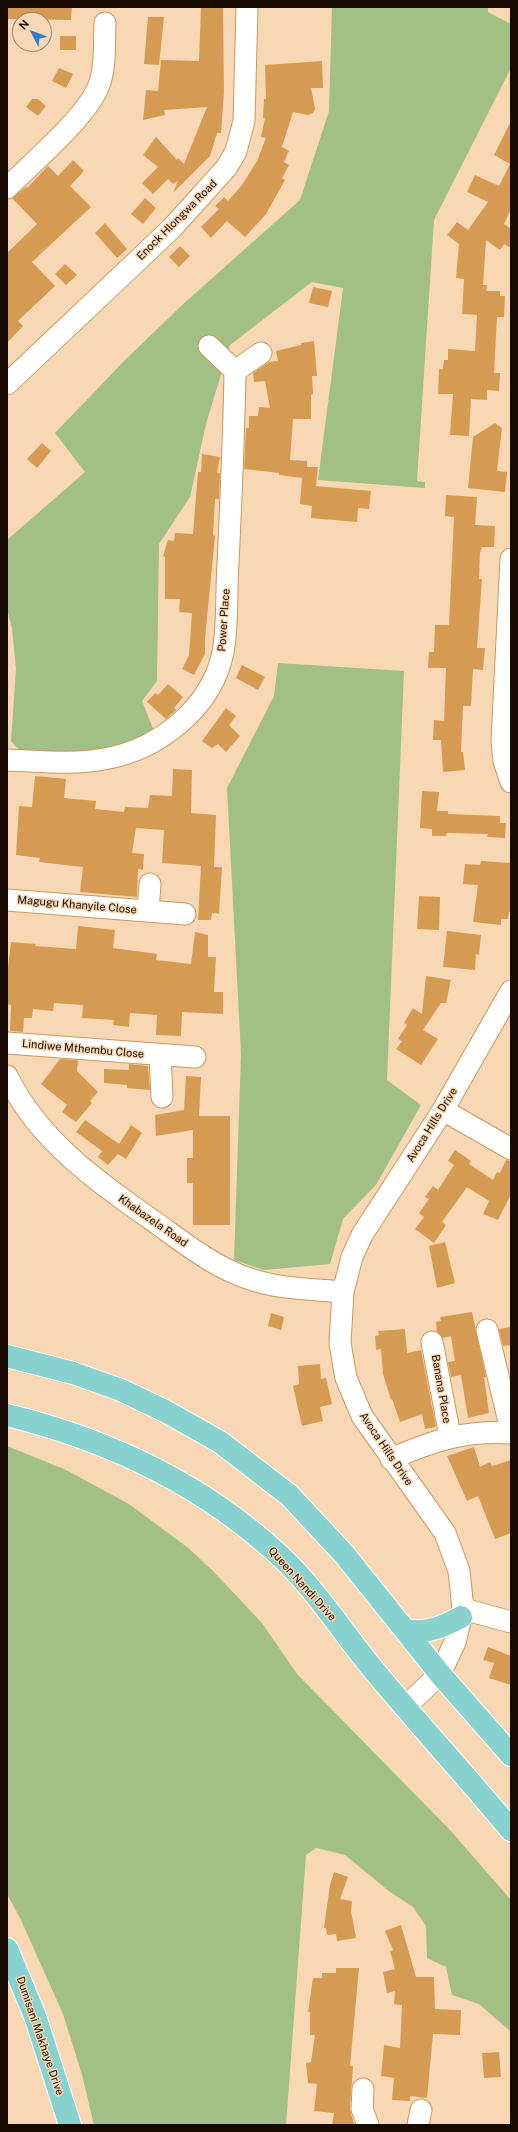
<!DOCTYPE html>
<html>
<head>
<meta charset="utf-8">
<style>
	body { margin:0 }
	#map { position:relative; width:518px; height:2132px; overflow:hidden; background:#f8d8b4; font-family:"Public Sans",sans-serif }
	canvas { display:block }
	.frame { position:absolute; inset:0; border:8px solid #180a00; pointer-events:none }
	.north { position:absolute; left:12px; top:12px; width:40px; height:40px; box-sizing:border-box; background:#f8d8b4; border:1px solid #9e866c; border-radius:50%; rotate:312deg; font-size:11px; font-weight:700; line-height:16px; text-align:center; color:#180a00 }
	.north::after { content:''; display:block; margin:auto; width:14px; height:18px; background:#2c80cf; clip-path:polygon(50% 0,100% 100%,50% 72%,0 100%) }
</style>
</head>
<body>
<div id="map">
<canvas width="518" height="2132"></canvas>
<div class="frame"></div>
<div class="north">N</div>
</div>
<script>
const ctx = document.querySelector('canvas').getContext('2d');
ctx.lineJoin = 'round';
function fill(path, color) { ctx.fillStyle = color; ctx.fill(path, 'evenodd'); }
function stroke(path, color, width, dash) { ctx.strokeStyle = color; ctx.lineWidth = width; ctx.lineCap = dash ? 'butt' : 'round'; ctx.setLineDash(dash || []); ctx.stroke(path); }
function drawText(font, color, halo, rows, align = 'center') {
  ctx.font = font + ' "Public Sans",sans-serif'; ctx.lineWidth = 3; ctx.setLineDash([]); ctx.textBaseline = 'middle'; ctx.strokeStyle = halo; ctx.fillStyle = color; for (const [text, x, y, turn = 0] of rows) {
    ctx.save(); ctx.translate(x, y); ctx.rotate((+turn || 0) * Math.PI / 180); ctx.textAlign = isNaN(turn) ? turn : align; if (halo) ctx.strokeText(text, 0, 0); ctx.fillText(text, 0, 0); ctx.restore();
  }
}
fill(new Path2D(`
	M 332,7 L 488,7 L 488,12 L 511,24 L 511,68 L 434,220 L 417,481 L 425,482 L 425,488 L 318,480 L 343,288 L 312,282 L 230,345 L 206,424 L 190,497 L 159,544 L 157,681 L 142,701 L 156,736 L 123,749 L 23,754 L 11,741 L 16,669 L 12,628 L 7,609 L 7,540 L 85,472 L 55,433 L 124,361 L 182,305 L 300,200 L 329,111 Z
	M 278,663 L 404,671 L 387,1080 L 421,1105 L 376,1185 L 343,1219 L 330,1264 L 264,1270 L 234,1260 L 241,1054 L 227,788 L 274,696 Z
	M 7,1446 L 66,1470 L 129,1504 L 187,1547 L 213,1571 L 262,1623 L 297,1674 L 450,1830 L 511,1900 L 511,2032 L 479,2004 L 452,1995 L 446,1967 L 427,1958 L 426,1926 L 413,1907 L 390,1892 L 345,1855 L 316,1848 L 306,1855 L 286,2125 L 94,2125 L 82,2075 L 63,2014 L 21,1920 L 7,1894 Z`), '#a2c085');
fill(new Path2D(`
	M 7,7 L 72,7 L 71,20 L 7,19 Z
	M 201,7 L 223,7 L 224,92 L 221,133 L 217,133 L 210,156 L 173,193 L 178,181 L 173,184 L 168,179 L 153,194 L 142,183 L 158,167 L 143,155 L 156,137 L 177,160 L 178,158 L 184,164 L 207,107 L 164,110 L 165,115 L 143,120 L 146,90 L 158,91 L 161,60 L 199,61 Z
	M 148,17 L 164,17 L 159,65 L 144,64 Z
	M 60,36 L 76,36 L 76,50 L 60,50 Z
	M 322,61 L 323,88 L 311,88 L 315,109 L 313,113 L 308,115 L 293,112 L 282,147 L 289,151 L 284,162 L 289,165 L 282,178 L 285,180 L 266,214 L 245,237 L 227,221 L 211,238 L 201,227 L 219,209 L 215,206 L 224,197 L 228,201 L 242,185 L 257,161 L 266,138 L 261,137 L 265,118 L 263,118 L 264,99 L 266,99 L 265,65 Z
	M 59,68 L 73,74 L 66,88 L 52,81 Z
	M 32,99 L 38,99 L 46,106 L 38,116 L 26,107 Z
	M 511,121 L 511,209 L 504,224 L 511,229 L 511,248 L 504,244 L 500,250 L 486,240 L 483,285 L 487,285 L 486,291 L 500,291 L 500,296 L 505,296 L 504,317 L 497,317 L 494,373 L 500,373 L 499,391 L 487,390 L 487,400 L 471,399 L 469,436 L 450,435 L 453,394 L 438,394 L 439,369 L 443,369 L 444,360 L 448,360 L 448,349 L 475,351 L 477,315 L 462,314 L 464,279 L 456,278 L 459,244 L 447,235 L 457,222 L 468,230 L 488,202 L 467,192 L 475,175 L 499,186 L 510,164 L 494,155 Z
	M 73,160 L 84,171 L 70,186 L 91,207 L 32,262 L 55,286 L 18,321 L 23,326 L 7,343 L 7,253 L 37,224 L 12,198 L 26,187 L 27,188 L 48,166 L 58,176 Z
	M 145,198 L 156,208 L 143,224 L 131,214 Z
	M 105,223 L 127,249 L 117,258 L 95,233 Z
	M 180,246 L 190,256 L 179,267 L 169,257 Z
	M 65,264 L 77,275 L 66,285 L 55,274 Z
	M 313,287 L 332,291 L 328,307 L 309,303 Z
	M 314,341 L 317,376 L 312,376 L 313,394 L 311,395 L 311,419 L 293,419 L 290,460 L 307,461 L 307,467 L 318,467 L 316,486 L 371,491 L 369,509 L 358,508 L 357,522 L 311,518 L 312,506 L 300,504 L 302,478 L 279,475 L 279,473 L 244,469 L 246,428 L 249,428 L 249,416 L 258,416 L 259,407 L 270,408 L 265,381 L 254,382 L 253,373 L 269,362 L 278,361 L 276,351 L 301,345 L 301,343 Z
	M 495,423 L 502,428 L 497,471 L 507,472 L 505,492 L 468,488 L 473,437 Z
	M 42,443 L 51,451 L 37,468 L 27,459 Z
	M 202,454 L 220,457 L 217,473 L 220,473 L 219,499 L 215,499 L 213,535 L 215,536 L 205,639 L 205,654 L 194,675 L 182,669 L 189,655 L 192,613 L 179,612 L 180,599 L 165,599 L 165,557 L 163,556 L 168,540 L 174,541 L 175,533 L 193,534 L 198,472 L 201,472 Z
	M 446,495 L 477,497 L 475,525 L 495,526 L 494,547 L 482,547 L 480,553 L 479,579 L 482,579 L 477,648 L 485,648 L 483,670 L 473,669 L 471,706 L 463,706 L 461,752 L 463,752 L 465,770 L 443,772 L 441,740 L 433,740 L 434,720 L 444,721 L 446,668 L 428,668 L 429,652 L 434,652 L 435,625 L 449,625 L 454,517 L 445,516 Z
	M 242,665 L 265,677 L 258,690 L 236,678 Z
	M 168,684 L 183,697 L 174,708 L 176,710 L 166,719 L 147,702 L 155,693 L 158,695 Z
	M 226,708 L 236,716 L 229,725 L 240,736 L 226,752 L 218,744 L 212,748 L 202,741 Z
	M 173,769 L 192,770 L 191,813 L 216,815 L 214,867 L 222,867 L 219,914 L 212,913 L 211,920 L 198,920 L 201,866 L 162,863 L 164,830 L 136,828 L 132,853 L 144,854 L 143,870 L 138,869 L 137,897 L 80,892 L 83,867 L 39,862 L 40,858 L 16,855 L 19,806 L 32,807 L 35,776 L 66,779 L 64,798 L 96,801 L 95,809 L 124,812 L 125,807 L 148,808 L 150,795 L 172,796 Z
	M 422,791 L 439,792 L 437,811 L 448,811 L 448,814 L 500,816 L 500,823 L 506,823 L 505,838 L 487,837 L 488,834 L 447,833 L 446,836 L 432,836 L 432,829 L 420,828 Z
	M 481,861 L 511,863 L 511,912 L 509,912 L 508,919 L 501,919 L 501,925 L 473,922 L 478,885 L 463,884 L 465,864 L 480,865 Z
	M 419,896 L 440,897 L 439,930 L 417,929 Z
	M 78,926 L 115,930 L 113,948 L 157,954 L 156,960 L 191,964 L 195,932 L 208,935 L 208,957 L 216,957 L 214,992 L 223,992 L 223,1014 L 182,1012 L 181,1036 L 156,1035 L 157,1015 L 130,1013 L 129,1027 L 113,1025 L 114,1020 L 82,1018 L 83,1005 L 54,1003 L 53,1011 L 33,1009 L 32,1018 L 24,1018 L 23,1032 L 10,1031 L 11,1005 L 7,1004 L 7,975 L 11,942 L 36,944 L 35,946 L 76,949 Z
	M 447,931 L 481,935 L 479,955 L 476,954 L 475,970 L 443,967 Z
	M 426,976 L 451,980 L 446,1003 L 441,1003 L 423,1030 L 438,1039 L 421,1065 L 396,1049 L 402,1041 L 398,1039 L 407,1025 L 404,1023 L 413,1008 L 422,1014 Z
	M 60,1059 L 78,1060 L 77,1071 L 98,1092 L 90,1101 L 92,1103 L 76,1122 L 62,1112 L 67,1105 L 41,1084 Z
	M 129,1064 L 148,1066 L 150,1090 L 127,1088 L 127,1085 L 104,1083 L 104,1069 L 129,1070 Z
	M 186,1076 L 201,1077 L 199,1116 L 230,1116 L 230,1225 L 193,1225 L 193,1183 L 187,1183 L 187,1158 L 193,1158 L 193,1130 L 156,1136 L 155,1115 L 184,1110 Z
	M 85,1120 L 119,1144 L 131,1125 L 142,1133 L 126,1159 L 118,1154 L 108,1165 L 98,1157 L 102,1151 L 76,1132 Z
	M 455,1150 L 471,1161 L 469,1164 L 493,1180 L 497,1172 L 500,1173 L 506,1160 L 511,1161 L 511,1194 L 498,1220 L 483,1214 L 489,1201 L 467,1187 L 442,1222 L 446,1225 L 434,1243 L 415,1229 L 424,1217 L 419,1213 L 429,1199 L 425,1197 L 433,1186 L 438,1190 L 454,1165 L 448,1161 Z
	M 445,1242 L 455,1283 L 437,1288 L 429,1246 Z
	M 472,1312 L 486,1377 L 484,1377 L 489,1413 L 468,1418 L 461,1375 L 451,1377 L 448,1362 L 455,1361 L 451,1336 L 443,1338 L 437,1332 L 436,1322 L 441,1321 L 440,1317 Z
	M 271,1313 L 284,1317 L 281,1330 L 268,1326 Z
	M 511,1327 L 511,1345 L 503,1346 L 499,1329 Z
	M 405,1329 L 407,1353 L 421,1350 L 436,1427 L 425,1429 L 422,1414 L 400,1422 L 392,1399 L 391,1400 L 383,1374 L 381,1349 L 376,1350 L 375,1336 L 379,1335 L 378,1331 Z
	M 320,1364 L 321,1379 L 326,1378 L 332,1404 L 320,1407 L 323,1421 L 302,1426 L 293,1386 L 299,1384 L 298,1366 Z
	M 474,1447 L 480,1467 L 490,1462 L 492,1466 L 511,1460 L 511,1533 L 495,1539 L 478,1496 L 467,1501 L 447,1456 Z
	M 488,1647 L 511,1656 L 511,1685 L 489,1678 L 494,1663 L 483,1660 Z
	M 334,1872 L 348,1877 L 340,1899 L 352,1901 L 351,1911 L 356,1938 L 337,1941 L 336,1934 L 327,1935 L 326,1928 L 324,1928 L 330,1885 Z
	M 401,1925 L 416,1977 L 434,1977 L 435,2009 L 461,2010 L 460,2035 L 433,2034 L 427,2098 L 410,2096 L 410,2101 L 392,2100 L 394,2078 L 381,2076 L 384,2045 L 400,2048 L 402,2005 L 394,2004 L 395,1991 L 387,1993 L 383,1972 L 395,1969 L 390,1951 L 393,1950 L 385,1931 Z
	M 336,1968 L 359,1968 L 350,2066 L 353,2066 L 350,2109 L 354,2125 L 332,2125 L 334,2113 L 314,2111 L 317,2084 L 308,2083 L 306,2063 L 311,2062 L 315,2035 L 310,2035 L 310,2012 L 308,2012 L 313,1978 L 322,1978 L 322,1973 L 336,1973 Z
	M 499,2052 L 501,2077 L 484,2078 L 482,2053 Z`), '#d59b52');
const minor = new Path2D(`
	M 7,188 C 32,163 88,116 99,85 C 106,66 104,43 105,23
	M 235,371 L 261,353
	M 7,384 L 172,228 L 227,167 L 236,151 L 244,121 L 247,7
	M 511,559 L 502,741 L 504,761 L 511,782
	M 7,760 C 38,761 73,765 104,759 C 158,750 212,708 223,652 C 228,627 226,591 228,564 C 231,500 234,435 235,371 L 209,346
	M 7,900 L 185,914
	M 148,911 L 150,884
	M 7,1043 L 195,1057
	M 160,1055 L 162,1097
	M 7,1076 C 40,1143 100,1183 159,1225 C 188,1246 216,1268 250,1279 C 279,1289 312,1289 343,1292
	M 443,1110 L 511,1149
	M 487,1330 L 511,1430
	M 432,1342 L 450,1436
	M 391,1459 C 432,1441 465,1430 511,1433
	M 463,1609 L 511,1622
	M 405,1707 L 440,1674 L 455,1642 L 463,1609 L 459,1571 L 445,1533 L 362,1416 L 346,1378 L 340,1343 L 343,1292 L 352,1257 L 362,1235 L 443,1110 L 511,991
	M 363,2089 L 362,2109 L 368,2125
	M 418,2125 L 421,2110`);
const major = new Path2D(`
	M 7,1356 L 73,1373 L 121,1390 L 165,1411 L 220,1442 L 289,1495 L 344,1554 L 440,1674 L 511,1755
	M 7,1415 C 109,1440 201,1483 279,1555 C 317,1590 344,1635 377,1674 C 421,1727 467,1777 511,1830
	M 405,1630 C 426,1634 443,1627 461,1617
	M 7,1949 L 35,2016 L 70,2125`);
stroke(minor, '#ca985b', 23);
stroke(major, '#fff', 24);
stroke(minor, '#fff', 21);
stroke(major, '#87d2ce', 22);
drawText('11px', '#180a00', '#f8d8b4', [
	["Enock Hlongwa Road",177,220,-45],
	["Power Place",224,620,-86],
	["Magugu Khanyile Close",77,905,5],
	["Lindiwe Mthembu Close",83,1049,5],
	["Avoca Hills Drive",432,1125,-58],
	["Khabazela Road",153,1221,35],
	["Banana Place",441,1389,80],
	["Avoca Hills Drive",386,1449,56],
	["Queen Nandi Drive",302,1584,48],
	["Dumisani Makhaye Drive",40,2036,71]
]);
</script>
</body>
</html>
